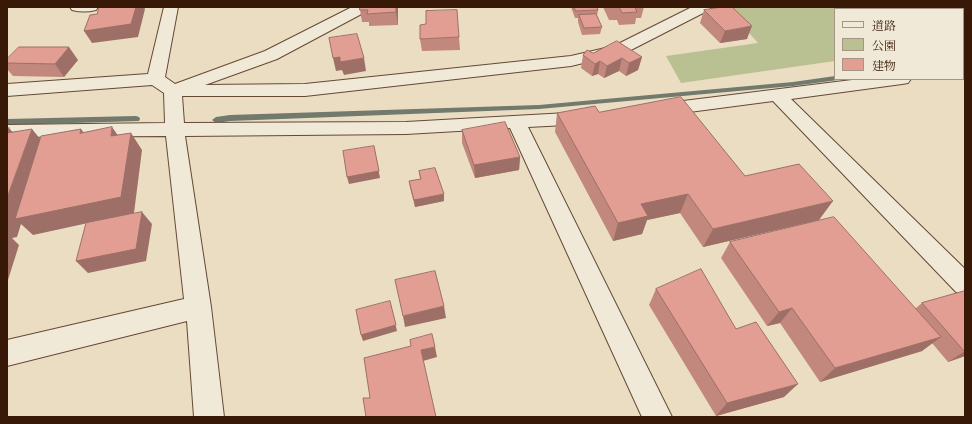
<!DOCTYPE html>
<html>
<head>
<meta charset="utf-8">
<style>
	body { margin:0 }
	#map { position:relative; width:972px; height:424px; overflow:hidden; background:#eaddc2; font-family:"Libre Caslon Text","Noto Serif JP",serif }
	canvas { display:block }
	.frame { position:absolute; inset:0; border:8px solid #381806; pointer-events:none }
	.legend { position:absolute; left:834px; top:8px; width:130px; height:72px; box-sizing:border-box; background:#f1e9d7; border:1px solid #a79583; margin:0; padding:5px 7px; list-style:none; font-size:12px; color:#381806 }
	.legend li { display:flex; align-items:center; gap:8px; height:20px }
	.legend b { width:20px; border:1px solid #a79583 }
</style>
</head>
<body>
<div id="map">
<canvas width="972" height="424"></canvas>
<div class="frame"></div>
<ul class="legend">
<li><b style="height:5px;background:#f1e9d7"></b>道路</li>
<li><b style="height:11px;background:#b9c092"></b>公園</li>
<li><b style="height:11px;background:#e29e93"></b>建物</li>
</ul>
</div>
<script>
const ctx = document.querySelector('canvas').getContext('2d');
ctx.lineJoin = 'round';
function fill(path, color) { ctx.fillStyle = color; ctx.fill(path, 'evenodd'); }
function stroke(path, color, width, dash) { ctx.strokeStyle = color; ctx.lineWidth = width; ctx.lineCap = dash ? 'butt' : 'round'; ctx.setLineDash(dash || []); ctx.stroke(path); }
fill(new Path2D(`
	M 726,7 L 965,7 L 965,37 L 963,37 L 963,9 L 835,9 L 835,61 L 681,83 L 666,56 L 758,43 Z`), '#b9c092');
fill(new Path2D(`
	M 963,59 L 965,59 L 965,63 L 963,63 Z
	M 835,76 L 835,79 L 838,80 L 793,86 L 539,109 L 230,121 L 216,123 L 212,120 L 216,117 L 230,115 L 539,105 L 793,82 Z
	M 136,116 L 139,117 L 140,119 L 139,121 L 7,125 L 7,119 Z`), '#727a6d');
const minor = new Path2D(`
	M 70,7 L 98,7 L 96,10 C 88,12 80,12 72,10 Z
	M 164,7 L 178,7 L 165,77 L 175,84 L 265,51 L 352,7 L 371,7 L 369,10 L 277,59 L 205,85 L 305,84 L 571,56 L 614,46 L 692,7 L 711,7 L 709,10 L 625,53 L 571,66 L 305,96 L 182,96 L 184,123 L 406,122 L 585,112 L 592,114 L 594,118 L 592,122 L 585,124 L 528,127 L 672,417 L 642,417 L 510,128 L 406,134 L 185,136 L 211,307 L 224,417 L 194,417 L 187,321 L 7,366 L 7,340 L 184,299 L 166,136 L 7,137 L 7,125 L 165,123 L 164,93 L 152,85 L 7,96 L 7,84 L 148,74 Z
	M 963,66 L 965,66 L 965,76 L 963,76 Z
	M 860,79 L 911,79 L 908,83 L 902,84 L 791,99 L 965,269 L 965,295 L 956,292 L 773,101 L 659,116 L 652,114 L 650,110 L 652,106 L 659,104 Z`);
stroke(minor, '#644935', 2);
fill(minor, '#f1e9d7');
fill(new Path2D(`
	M 398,7 L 398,25 L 369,26 L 369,22 L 362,22 L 360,10 Z
	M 571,7 L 597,7 L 598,10 L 597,16 L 602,27 L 600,34 L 582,35 L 578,22 L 578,18 L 575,18 Z
	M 603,7 L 644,7 L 641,18 L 636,18 L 635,24 L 619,25 L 617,20 L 609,20 Z
	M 704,10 L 747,39 L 720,43 L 700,23 Z
	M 459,37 L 460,50 L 422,51 L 420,39 Z
	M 593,53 L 642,57 L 638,70 L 626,76 L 619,71 L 604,78 L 598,74 L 592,76 L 581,68 L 583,55 Z
	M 7,59 L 78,60 L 64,77 L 13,76 L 7,69 Z
	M 599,112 L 745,176 L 819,220 L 703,247 L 680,213 L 647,220 L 642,234 L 613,241 L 555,132 L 557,113 Z
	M 462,130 L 520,157 L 519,170 L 475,178 L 462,143 Z
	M 419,171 L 444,201 L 415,207 L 410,188 L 409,181 L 420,179 Z
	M 730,242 L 916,308 L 922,303 L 965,291 L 965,356 L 948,362 L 932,343 L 922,351 L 820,382 L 780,323 L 767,326 L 721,258 Z
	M 656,289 L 736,329 L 784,397 L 716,416 L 649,305 Z`), '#c2887e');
fill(new Path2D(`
	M 136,7 L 144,7 L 145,9 L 138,37 L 92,43 L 84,31 Z
	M 396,7 L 398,7 L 398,25 L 396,12 Z
	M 752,26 L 747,39 L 720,43 L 725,31 Z
	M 69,47 L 78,60 L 64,77 L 55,64 Z
	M 340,57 L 364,58 L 366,71 L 344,75 L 342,70 L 336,71 L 333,58 Z
	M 642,57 L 638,70 L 626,76 L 629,63 Z
	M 622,58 L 619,71 L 604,78 L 607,66 Z
	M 600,61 L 598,74 L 592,76 L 595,64 Z
	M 112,127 L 124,144 L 111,136 Z
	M 9,128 L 24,145 L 7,133 Z
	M 32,129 L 46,146 L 23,217 L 131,133 L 142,150 L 134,213 L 33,235 L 21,224 L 17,237 L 12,238 L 19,245 L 7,283 L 7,198 Z
	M 81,129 L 94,146 L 80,133 Z
	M 374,146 L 380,178 L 349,184 L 347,177 Z
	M 520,157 L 519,170 L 475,178 L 474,165 Z
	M 444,194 L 444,201 L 415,207 L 414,200 Z
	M 688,194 L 680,213 L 647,220 L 642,234 L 613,241 L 618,223 L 641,204 Z
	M 833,201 L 819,220 L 703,247 L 713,229 Z
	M 142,212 L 152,224 L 146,261 L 88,273 L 76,261 Z
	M 390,301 L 397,331 L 363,341 L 361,335 Z
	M 444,306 L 446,318 L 405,327 L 403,316 Z
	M 792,308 L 780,323 L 767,326 L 779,312 Z
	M 941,337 L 922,351 L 820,382 L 835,368 Z
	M 435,347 L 437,357 L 423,361 L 421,350 Z
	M 965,351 L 965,356 L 948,362 Z
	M 798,384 L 784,397 L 716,416 L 727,403 Z`), '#9e6f67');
const building = new Path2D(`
	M 99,7 L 136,7 L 131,24 L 84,31 L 90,15 L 97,14 Z
	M 360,7 L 396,7 L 396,12 L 367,14 L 368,10 L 360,10 Z
	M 574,7 L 597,7 L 598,10 L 576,11 Z
	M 611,7 L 635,7 L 637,12 L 622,13 L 619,7 Z
	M 723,7 L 732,7 L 752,26 L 725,31 L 704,10 Z
	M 457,10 L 459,37 L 420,39 L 420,25 L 426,24 L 426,11 Z
	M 596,14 L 602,27 L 584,28 L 579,15 Z
	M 357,34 L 364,58 L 340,62 L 340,57 L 333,58 L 329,38 Z
	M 617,41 L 642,57 L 629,63 L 622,58 L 607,66 L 600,61 L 595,64 L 583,55 L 587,50 L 593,53 Z
	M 19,47 L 69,47 L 55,64 L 7,63 L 7,59 Z
	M 681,97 L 745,176 L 799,164 L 833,201 L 713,229 L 688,194 L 641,204 L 648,216 L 618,223 L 557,113 L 595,106 L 599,112 Z
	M 505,122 L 520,157 L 474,165 L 462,130 Z
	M 112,127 L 111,136 L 131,133 L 121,197 L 15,219 L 41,136 L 81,129 L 80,133 Z
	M 9,128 L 7,133 L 32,129 L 7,198 L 7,129 Z
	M 374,146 L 379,171 L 347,177 L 343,151 Z
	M 435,168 L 444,194 L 414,200 L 409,181 L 421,179 L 419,171 Z
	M 142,212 L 136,249 L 76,261 L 86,223 Z
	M 834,217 L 941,337 L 835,368 L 792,308 L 779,312 L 730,242 Z
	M 701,269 L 736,329 L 756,322 L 798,384 L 727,403 L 656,289 Z
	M 435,271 L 444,306 L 403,316 L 395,280 Z
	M 965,291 L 965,351 L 964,351 L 922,303 Z
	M 390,301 L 396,325 L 361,335 L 356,310 Z
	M 432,334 L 435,347 L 421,350 L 436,417 L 366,417 L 363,398 L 370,398 L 364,358 L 411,346 L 410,340 Z`);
fill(building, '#e29e93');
stroke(building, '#9e6f67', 1);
</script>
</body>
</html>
